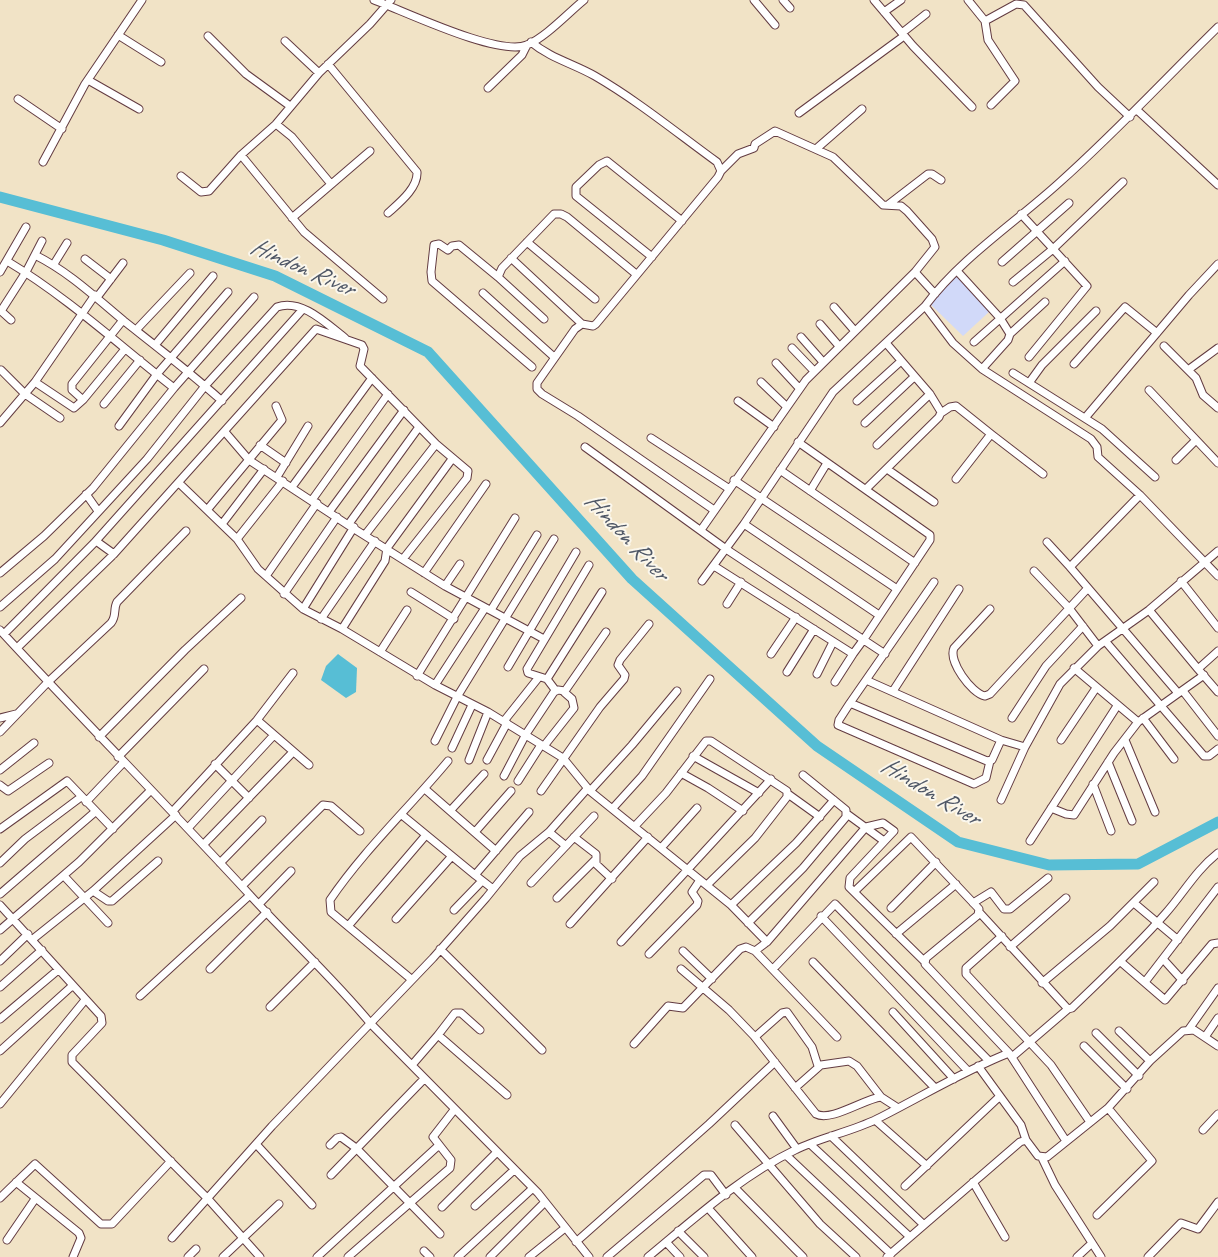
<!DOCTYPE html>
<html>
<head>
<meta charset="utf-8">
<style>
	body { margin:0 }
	canvas { display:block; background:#f1e3c6 }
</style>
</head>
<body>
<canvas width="1218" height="1257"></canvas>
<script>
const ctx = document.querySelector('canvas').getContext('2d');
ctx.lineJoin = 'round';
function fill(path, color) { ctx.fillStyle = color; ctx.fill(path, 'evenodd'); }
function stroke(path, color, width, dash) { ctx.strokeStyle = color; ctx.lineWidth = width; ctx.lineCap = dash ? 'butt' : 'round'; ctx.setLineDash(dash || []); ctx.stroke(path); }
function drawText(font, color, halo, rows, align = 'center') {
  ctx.font = font + ' Caveat,sans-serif'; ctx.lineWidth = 4; ctx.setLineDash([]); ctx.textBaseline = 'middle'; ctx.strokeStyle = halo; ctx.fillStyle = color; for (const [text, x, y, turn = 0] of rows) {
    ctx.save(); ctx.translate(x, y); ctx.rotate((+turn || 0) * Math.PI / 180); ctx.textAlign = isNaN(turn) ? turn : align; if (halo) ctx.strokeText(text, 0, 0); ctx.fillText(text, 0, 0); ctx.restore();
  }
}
fill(new Path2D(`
	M 956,276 L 990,311 L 963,336 L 929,303 Z`), '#d1d9f9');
fill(new Path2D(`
	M 338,654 L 357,668 L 356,692 L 346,698 L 321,680 L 326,666 Z`), '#57bed5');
stroke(new Path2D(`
	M 0,197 L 163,240 L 275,276 L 428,352 L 632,579 L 817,746 L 958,842 L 1049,865 L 1138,864 L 1218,822`), '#57bed5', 11);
const minor = new Path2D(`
	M 374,0 C 404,11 499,57 527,45 C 546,37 568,13 584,0
	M 754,0 L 775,25
	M 783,0 L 790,8
	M 874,0 L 913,46 L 972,107
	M 968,0 L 985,21 L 1016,4 L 1024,5 L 1098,87 L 1130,117
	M 884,12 L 901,0
	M 985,21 L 988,40 L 1015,81 L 991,105
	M 902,33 L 926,14
	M 118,35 L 161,62
	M 208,36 L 246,74 L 290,106
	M 285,41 L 319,73
	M 531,42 C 550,58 574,64 595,76 C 638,101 677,133 717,162 L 721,171 L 718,177 L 596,324 L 593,326 L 582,324 L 575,329 L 537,383 L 537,389 L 542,394 L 578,416 L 714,510
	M 328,64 L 417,172 C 418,188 399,203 388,213
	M 88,80 L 139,109
	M 488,88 L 522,55 L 527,45
	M 18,99 L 62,129
	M 1137,110 L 1218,185
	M 799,113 L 904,36
	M 276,124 L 292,137 L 331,184
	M 816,149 L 862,109
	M 241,155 L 304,232 L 383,299
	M 43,162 L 85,84 L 142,0
	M 181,176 L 201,192 L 209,191 L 241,155 L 276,124 L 319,73 L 370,24 L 391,0
	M 889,204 L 928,174 L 932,174 L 941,180
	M 1021,214 L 1087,286 L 1029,357
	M 292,218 L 370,151
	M 527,242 L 595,299
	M 35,255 C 69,272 95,297 124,321 C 157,347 191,373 222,401
	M 652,257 L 576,196 L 576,187 L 599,165 L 607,161 L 682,221
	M 511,258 L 582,324
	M 85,259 L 111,279
	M 7,261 C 67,297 119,345 174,388
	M 1002,262 L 1069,203
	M 54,264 L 67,243
	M 0,272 L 26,227
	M 915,272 L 935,294
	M 958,272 L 1000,318 L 1010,334 L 1008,340 L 982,369
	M 498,277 L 459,245 L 452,246 L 448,250 L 439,244 L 434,245 L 431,272 L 432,281 L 532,367
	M 1013,282 L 1053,249 L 1123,182
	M 483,293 L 554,357
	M 98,296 L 123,263
	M 925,306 L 953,343 L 982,369 L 1091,439 L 1097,447 L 1098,457 L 1140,495 L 1218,576
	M 834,307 L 854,330
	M 0,310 L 11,320
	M 1,311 L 26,272 L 42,241
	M 544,319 L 498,277 L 502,268 L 554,214 L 561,214 L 567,217 L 636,274
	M 123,320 L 72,384 L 72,390 L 83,400 L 125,349
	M 820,324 L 839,346
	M 136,330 L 190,273
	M 1010,334 L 1045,302
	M 801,337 L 823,362
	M 974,342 L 1065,261
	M 155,345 L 213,276
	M 1164,346 L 1196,378 L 1203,395 L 1218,408
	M 792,348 L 814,371
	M 776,363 L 799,388
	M 1074,364 L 1125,307 L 1157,333
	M 1,370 L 25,394 L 60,418
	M 1188,370 L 1218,348
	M 1013,373 L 1102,429 L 1155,477
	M 35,382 L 74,408 L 83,400
	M 761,382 L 786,406
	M 1029,383 L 1042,365 L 1096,311
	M 1149,390 L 1218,463
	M 738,401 L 774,427
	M 857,401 L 900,362
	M 104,404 L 140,360
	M 941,413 L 950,407 L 956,406 L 991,434
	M 1085,418 L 1189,295 L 1218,264
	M 0,423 L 35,382 L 95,295
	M 865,423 L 914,377
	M 119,426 L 157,374 L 228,292
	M 225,432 L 249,460 L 348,525 L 445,586 L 544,639
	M 651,438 L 728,488
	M 260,445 L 286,463
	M 877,445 L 930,394
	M 585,447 L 726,549 L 885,654
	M 1176,460 L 1196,440
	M 887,469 L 934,502
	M 780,470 L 915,563
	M 277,477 L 308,426
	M 956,479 L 991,434 L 1043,474
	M 734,480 L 897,589
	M 180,484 L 237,539 L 258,569 L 303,609 L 342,629 L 435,685
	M 292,487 L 372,378
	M 866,489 L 939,417 L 941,412 L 930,394 L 886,343
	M 810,491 L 827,463
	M 86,494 L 98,511
	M 1140,495 L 1070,567 L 1178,693
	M 312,500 L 388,394
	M 207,510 L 282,420 L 276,406
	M 329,512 L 404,410
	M 222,524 L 264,469
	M 744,524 L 879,615
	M 348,525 L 419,427
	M 701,530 L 806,380 L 915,272 L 935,247 L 932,239 L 907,211 L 901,206 L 883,205 L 833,157 L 775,131 L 755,144 L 754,148 L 738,154 L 721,171
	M 365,535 L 436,444
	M 237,539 L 283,481
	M 96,541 L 114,554
	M 1047,542 L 1070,567
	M 714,566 L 853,654 L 864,639 L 930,540 L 930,535 L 798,442
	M 1034,571 L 1069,608 L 1098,646
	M 0,573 L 44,536 L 93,488 L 174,388 L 254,297
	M 424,573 L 486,484
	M 266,576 L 317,503
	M 702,581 L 744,524 L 833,392 L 925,306 C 962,257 1015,223 1060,182 C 1115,133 1165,79 1218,27
	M 1181,581 L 1218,628
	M 934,582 L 850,703 L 839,720 L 838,725 L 974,784 L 986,778 L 990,761
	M 445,586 L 460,564
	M 411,592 L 454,619
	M 284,594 L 337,517
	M 727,604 L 741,582
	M 0,607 L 55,559 L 147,459 L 205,386 L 277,307 C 301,298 327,324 345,338
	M 485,608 L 435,685 L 488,712 L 563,758 L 590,791 L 731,905 L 796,843 L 834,800
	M 303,609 L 354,527
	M 990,609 L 954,648 C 948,661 971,693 985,696 L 990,694 L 1088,588
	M 491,610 L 537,535
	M 1149,610 L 1198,669
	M 321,619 L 375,541
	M 342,629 L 385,561 L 387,548 L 452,459
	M 0,630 C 82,719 167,805 249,894 C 289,938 333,978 371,1024 L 538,1193 L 589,1257
	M 4,634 L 94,543 L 303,309
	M 1106,642 L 1204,756 L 1209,756 L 1218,749
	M 17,648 L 114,554 L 316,329 L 362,345 L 364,349 L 360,366 L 436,444 L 468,471 L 467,478 L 403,559
	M 1218,651 L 1198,669 L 1218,692
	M 380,652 L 407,610
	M 771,654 L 796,617
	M 508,667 L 576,552
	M 1074,668 L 1138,722
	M 787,672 L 814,629
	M 817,674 L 833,642
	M 417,676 L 515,518
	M 547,679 L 602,592
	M 866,680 L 1001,740 L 1025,747
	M 835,682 L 853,654
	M 556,691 L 547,679 L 528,673 L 527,669 L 589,565
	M 893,691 L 959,589
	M 1183,691 L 1218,736
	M 850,703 L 987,761 L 992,760 L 1001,740
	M 0,718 L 16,714
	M 1012,718 L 1046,666 L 1083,626
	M 1143,718 L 1174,759
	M 257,720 L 309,765
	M 504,721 L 539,677
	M 0,732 L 48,682 L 111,623 C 117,616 113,609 117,602 L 186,531
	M 99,737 L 185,650 L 241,598
	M 1061,740 L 1096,688
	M 1125,740 L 1155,812
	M 435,741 L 457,697 L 554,539
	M 544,746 L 574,708 L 572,699 L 564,692
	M 452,748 L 472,705
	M 693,756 L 759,793
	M 118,757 L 204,669
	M 469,760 L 488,712
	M 487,760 L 507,723
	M 1108,762 L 1132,821
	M 215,764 L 249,798
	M 0,770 L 34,743
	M 681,773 L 708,788 L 743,811
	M 504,776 L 526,734 L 554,692 L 558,690 L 565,691 L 606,632
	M 518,781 L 541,745
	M 1093,784 L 1111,831
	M 0,785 L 8,791 L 49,763
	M 425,789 L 496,851
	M 541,791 L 600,707 L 624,679 L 625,675 L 618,665 L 620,660 L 649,624
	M 590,791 L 632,745 L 677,691
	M 788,794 L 820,817
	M 1001,800 L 1025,747 L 1060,684 L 1098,646 L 1149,610 L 1218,551
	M 86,802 L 123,763
	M 613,808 L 642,776 L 710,679
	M 1051,808 L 1066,814 L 1074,815 L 1114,753 L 1138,722 L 1204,675
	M 173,811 L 257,720 L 293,673
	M 450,811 L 484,774
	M 847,814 L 884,841
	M 402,815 L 475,875
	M 635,826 L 666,793 L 706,741 L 711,741 L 787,791 L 787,797 L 755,838 L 707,885
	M 189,827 L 274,735
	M 0,829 L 67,781 L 113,829
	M 475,832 L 511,791
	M 549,832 L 566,846
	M 574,837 L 596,854 L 596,864 L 612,879
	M 1030,841 L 1117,706
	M 204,844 L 293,752
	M 661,848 L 697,808
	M 0,863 L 25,839 L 81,797
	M 220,863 L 262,820
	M 64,876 L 108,923
	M 531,883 L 594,816
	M 242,886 L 323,805 L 331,806 L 360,831
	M 493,889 L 475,875 L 529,812
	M 93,891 L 108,901 L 112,901 L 158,861
	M 855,891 L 911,837 L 979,909 L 978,915 L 926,958 L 925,964 L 1009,1053 L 1066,1141
	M 0,894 L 95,812
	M 557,898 L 595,860
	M 973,903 L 991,892 L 1004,909 L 1010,909 L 1048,878
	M 1134,903 L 1178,940
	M 259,904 L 291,871
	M 0,905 L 101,1016 L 102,1023 L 72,1055 L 72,1062 L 209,1200 L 260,1257
	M 731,905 L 767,942 L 866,827 L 883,823 L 894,831 L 850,878 L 849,887 L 924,961
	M 891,908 L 936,862
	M 454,910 L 482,881
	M 980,913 L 1068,1009 L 1072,1008 C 1104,977 1136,947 1165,914 C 1183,894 1196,870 1218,853
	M 821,916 L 968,1071
	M 396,919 L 452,856
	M 748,923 L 803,868 L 846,817 L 846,810 L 803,775
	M 570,924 L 648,837
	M 349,925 L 426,835
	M 0,930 L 79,862 L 150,791
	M 896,934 L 956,884
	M 1002,936 L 966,968 L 966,974 L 1051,1065 L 1090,1122
	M 33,939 L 93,891 L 176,815
	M 621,942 L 771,779
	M 1010,947 L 1066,898
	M 440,949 L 542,1050
	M 683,951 L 712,979
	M 755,951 L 837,1037
	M 649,954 L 697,905 L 698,901 L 692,892 L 700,880
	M 1163,959 L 1183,981
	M 0,961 L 28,934
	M 813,962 L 935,1088
	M 1121,962 L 1165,1000 L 1212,944 L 1218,943
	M 210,969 L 267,912
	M 681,969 L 729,1010 L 754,1036 L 816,1114 C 831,1122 864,1099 881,1097 L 898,1108
	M 773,969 L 835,904 L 989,1061
	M 411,979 L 331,912 L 330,900 C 364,850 409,808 448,761
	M 1145,982 L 1218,887
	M 1042,983 L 1110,926 L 1154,882
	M 0,987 L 42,950
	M 140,996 L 250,895
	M 270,1007 L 315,962
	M 893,1012 L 954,1079
	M 0,1019 L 58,970
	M 1189,1029 L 1218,988
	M 1119,1031 L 1150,1061
	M 1096,1033 L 1139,1076
	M 438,1035 L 455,1013 L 461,1013 L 480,1030
	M 755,1037 L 782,1013 L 787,1012 L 812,1047 L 818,1066
	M 1205,1037 L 1218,1018
	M 634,1044 L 668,1006 L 683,1008 L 740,949 L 746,947 L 755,951 L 767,942
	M 1084,1046 L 1127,1089
	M 0,1051 L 72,986
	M 1012,1057 L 1068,1009
	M 412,1065 L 438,1035 L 507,1095
	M 978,1066 L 1021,1125 L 1026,1140
	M 795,1088 L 821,1065 L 849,1061 L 857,1066 L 881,1097
	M 0,1104 L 85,1000
	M 773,1116 L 797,1149
	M 875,1120 L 927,1166
	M 735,1125 L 820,1224 L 856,1257
	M 1203,1130 L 1218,1114
	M 831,1136 L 924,1225
	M 256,1144 L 312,1205
	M 810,1144 L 910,1237
	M 330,1145 L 337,1138 L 341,1137 L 356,1148 L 440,1234
	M 786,1155 L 891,1254
	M 1042,1158 L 1055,1185 L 1101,1257
	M 331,1175 L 424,1079
	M 16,1182 L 79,1233 L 81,1238 L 73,1257
	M 973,1182 L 1005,1237
	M 905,1186 L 999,1097
	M 735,1188 L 803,1257
	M 0,1198 L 35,1164 L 101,1224 L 112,1224 L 171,1161
	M 475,1206 L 514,1170
	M 442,1207 L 497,1152
	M 708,1208 L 752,1257
	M 1097,1215 L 1152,1161 L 1108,1108
	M 678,1231 L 704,1257
	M 172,1238 L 272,1126 L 433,958 L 486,898 L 520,856 L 549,832 L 587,789
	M 7,1240 L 35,1199
	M 576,1242 L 709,1124 L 775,1062
	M 666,1242 L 680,1257
	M 424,1251 L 430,1257
	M 188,1257 L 196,1249
	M 223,1257 L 279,1204
	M 317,1257 L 438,1146
	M 348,1257 L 450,1168 L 451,1160 L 433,1137 L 454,1110
	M 458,1257 L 533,1188
	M 490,1257 L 545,1202
	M 529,1257 L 565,1228
	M 607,1257 L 704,1175 L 711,1175 L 726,1195
	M 648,1257 C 694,1219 741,1176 795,1150 C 821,1137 851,1132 877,1119 C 921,1097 963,1071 1009,1053
	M 887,1257 L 1020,1142 L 1026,1140 L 1038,1156 L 1047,1157 L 1108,1108 L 1150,1061 L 1183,1031 L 1194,1030 L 1218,1046
	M 1077,1257 L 1091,1244
	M 1148,1257 L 1181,1223 L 1198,1229 L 1218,1202`);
stroke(minor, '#633c42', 9);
stroke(minor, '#fff', 7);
drawText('italic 25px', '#4f5766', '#fbf7ec', [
	["Hindon River",302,268,24],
	["Hindon River",626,537,47],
	["Hindon River",930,792,31]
]);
</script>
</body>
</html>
